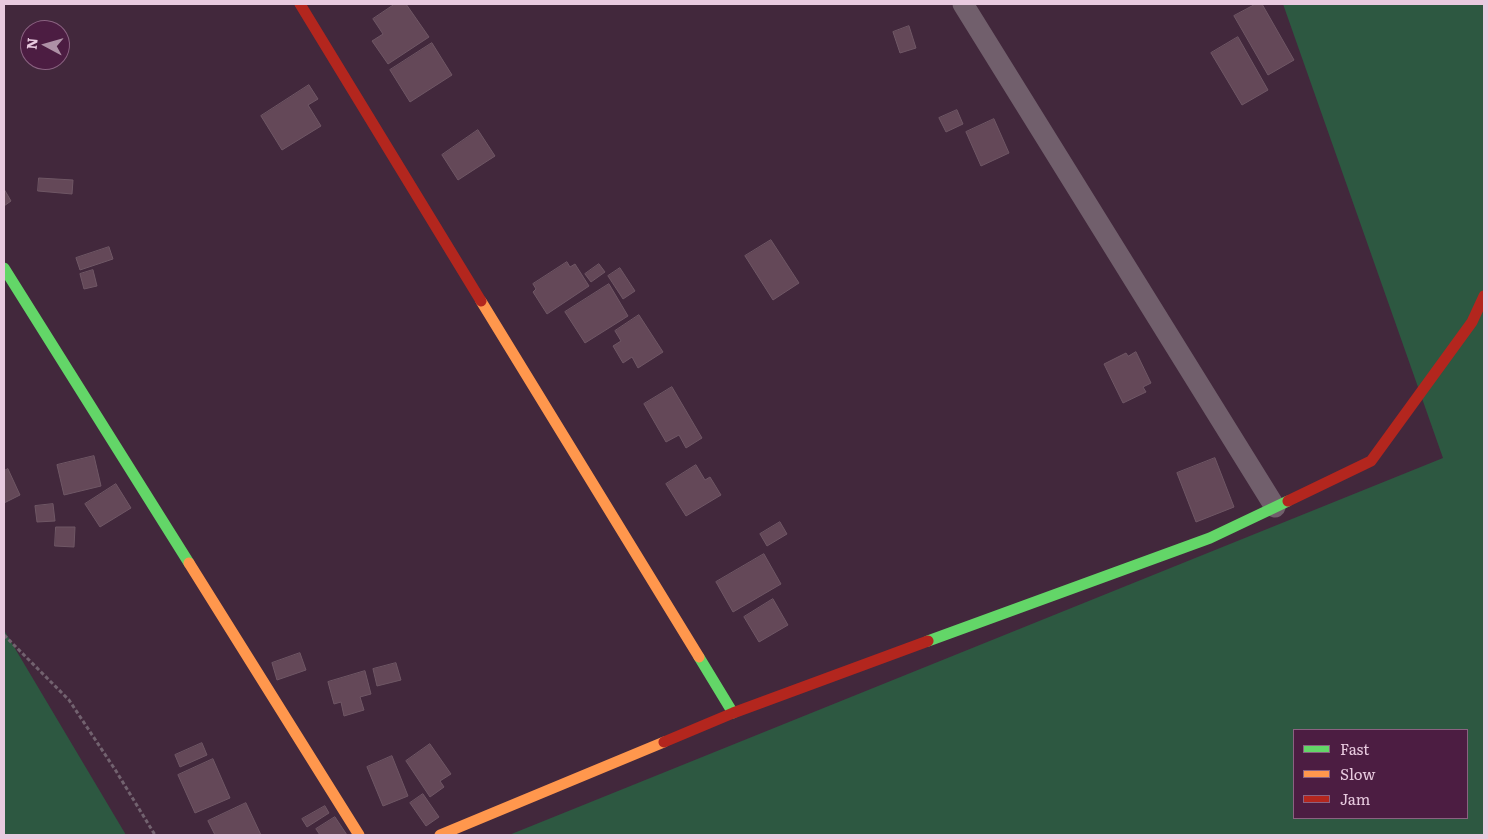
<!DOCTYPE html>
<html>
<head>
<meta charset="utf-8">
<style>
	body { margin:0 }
	#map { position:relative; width:1488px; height:839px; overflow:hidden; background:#42283c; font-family:Literata,serif }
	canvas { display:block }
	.frame { position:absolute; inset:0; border:5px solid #e8cadf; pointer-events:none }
	.legend { position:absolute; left:1293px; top:729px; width:175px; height:90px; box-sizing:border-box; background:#4c1d42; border:1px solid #8a6281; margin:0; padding:6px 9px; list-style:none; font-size:15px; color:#e8cadf }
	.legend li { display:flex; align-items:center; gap:10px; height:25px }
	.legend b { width:25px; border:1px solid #8a6281 }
	.north { position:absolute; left:20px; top:20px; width:50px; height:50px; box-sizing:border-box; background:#4c1d42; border:1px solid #8a6281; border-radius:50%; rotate:276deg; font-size:14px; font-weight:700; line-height:20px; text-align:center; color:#e8cadf }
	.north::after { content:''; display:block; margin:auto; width:18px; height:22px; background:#ae91a6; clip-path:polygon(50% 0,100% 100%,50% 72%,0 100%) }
</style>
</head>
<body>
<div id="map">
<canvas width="1488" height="839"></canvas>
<div class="frame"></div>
<ul class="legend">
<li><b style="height:6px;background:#63d668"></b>Fast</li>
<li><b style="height:6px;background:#ff974d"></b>Slow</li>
<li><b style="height:6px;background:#b3261e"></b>Jam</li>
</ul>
<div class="north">N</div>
</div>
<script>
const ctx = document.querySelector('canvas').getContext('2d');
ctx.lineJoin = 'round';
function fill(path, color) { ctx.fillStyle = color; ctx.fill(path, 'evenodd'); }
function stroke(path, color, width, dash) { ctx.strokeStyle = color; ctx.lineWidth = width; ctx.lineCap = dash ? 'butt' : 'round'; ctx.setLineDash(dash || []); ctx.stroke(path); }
fill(new Path2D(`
	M 1283,4 L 1484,4 L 1484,835 L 509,835 L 1443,458 ZM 1294,730 L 1467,730 L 1467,818 L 1294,818 Z
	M 4,630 L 126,835 L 4,835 Z`), '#2d5841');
const building = new Path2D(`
	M 395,4 L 406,4 L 429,37 L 388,64 L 372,41 L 383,34 L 373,19 Z
	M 1256,4 L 1262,4 L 1294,60 L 1268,75 L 1234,16 Z
	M 909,26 L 916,48 L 900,53 L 893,32 Z
	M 1238,37 L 1268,90 L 1242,105 L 1211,53 Z
	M 432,43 L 452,75 L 410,102 L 390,70 Z
	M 309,85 L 318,99 L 308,105 L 321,126 L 282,150 L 261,116 Z
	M 957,110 L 963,124 L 946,132 L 939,118 Z
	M 994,119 L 1009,153 L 981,166 L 966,132 Z
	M 478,130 L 495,156 L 458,180 L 442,155 Z
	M 39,178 L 73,180 L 72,194 L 38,191 Z
	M 4,189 L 11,201 L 4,206 Z
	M 771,240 L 799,283 L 773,300 L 745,256 Z
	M 109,247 L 113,259 L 80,270 L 76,258 Z
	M 567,262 L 570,267 L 575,264 L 589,286 L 547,314 L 533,292 L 536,289 L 533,284 Z
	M 599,264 L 605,272 L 591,282 L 585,274 Z
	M 620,268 L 635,291 L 623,299 L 608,276 Z
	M 93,270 L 97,286 L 84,289 L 80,274 Z
	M 609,284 L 628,316 L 585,343 L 565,312 Z
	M 639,315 L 663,352 L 638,368 L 632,357 L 623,363 L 613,346 L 621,341 L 615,331 Z
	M 1136,352 L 1151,383 L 1143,387 L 1146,392 L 1123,403 L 1104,364 L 1126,353 L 1128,356 Z
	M 672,387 L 702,438 L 686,448 L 679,435 L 666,442 L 644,404 Z
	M 94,456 L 101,486 L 64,495 L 57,465 Z
	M 1215,458 L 1234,507 L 1196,522 L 1177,473 Z
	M 696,465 L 705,480 L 710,477 L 721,495 L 686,516 L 666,484 Z
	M 8,469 L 20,495 L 4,503 L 4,471 Z
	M 116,484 L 131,508 L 100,527 L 85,504 Z
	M 53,504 L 55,521 L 37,522 L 35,506 Z
	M 780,522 L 787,534 L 767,546 L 760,534 Z
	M 56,527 L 75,527 L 74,547 L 55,546 Z
	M 764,554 L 781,584 L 733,612 L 716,582 Z
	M 773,599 L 788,625 L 759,642 L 744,617 Z
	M 300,653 L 306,670 L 277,680 L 272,663 Z
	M 396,663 L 401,680 L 377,686 L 373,669 Z
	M 365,671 L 371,694 L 360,697 L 364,710 L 344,716 L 341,702 L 334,704 L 328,682 Z
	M 202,743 L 207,755 L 180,767 L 175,755 Z
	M 430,744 L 451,774 L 440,781 L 444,787 L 430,797 L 406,761 Z
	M 392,756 L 408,796 L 383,806 L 367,767 Z
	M 213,759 L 230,798 L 195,813 L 178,775 Z
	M 423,794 L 439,817 L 426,826 L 410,803 Z
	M 246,803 L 261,835 L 215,835 L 208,821 Z
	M 325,806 L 329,813 L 307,827 L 302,819 Z
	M 335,817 L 347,835 L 320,835 L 316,829 Z`);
fill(building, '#644858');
stroke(building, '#6f5765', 1);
stroke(new Path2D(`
	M 4,635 L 69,700 L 116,771 L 155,835`), '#72626f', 3, [4, 2.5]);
stroke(new Path2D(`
	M 963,4 L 1275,507`), '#715f6c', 21);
stroke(new Path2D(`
	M 4,268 L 189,563
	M 928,641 L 1210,538 L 1288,501
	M 699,657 L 733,713`), '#63d668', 11);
stroke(new Path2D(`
	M 481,301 L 699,657
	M 189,563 L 359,835
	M 440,835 L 664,742`), '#ff974d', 11);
stroke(new Path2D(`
	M 300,4 L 481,301
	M 1288,501 L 1371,461 L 1472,322 L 1484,296
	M 664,742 L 733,713 L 928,641`), '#b3261e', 11);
</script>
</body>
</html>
